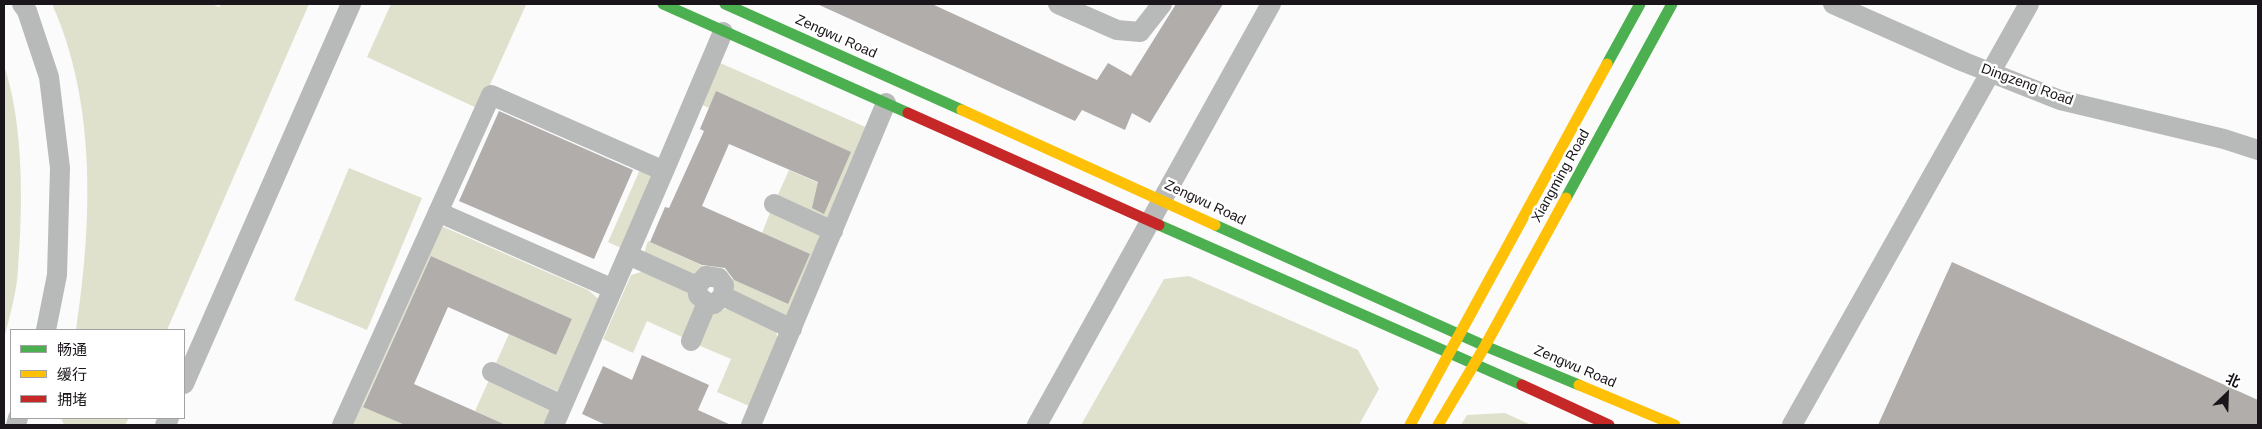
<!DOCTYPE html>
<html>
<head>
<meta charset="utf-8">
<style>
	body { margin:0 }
	#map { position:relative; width:2262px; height:429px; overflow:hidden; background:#fcfbfc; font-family:Arial,"Noto Sans SC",sans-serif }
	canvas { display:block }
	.frame { position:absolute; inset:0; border:5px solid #1a151a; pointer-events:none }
	.legend { position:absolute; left:10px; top:329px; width:175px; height:90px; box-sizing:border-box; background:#fff; border:1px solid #a3a1a3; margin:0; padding:6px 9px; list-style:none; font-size:15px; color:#1a151a }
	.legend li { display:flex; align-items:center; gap:10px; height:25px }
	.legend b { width:25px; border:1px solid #a3a1a3 }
	.north { position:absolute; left:2202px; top:369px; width:50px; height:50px; -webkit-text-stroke:4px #fff; paint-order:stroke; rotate:24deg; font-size:14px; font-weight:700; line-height:20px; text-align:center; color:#1a151a }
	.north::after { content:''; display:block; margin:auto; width:18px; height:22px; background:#1a151a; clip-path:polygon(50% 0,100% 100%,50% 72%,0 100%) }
</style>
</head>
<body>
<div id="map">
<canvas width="2262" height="429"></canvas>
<div class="frame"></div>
<ul class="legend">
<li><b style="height:6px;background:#4caf50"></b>畅通</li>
<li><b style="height:6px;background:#ffc107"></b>缓行</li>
<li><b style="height:6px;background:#c62828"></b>拥堵</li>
</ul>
<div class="north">北</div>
</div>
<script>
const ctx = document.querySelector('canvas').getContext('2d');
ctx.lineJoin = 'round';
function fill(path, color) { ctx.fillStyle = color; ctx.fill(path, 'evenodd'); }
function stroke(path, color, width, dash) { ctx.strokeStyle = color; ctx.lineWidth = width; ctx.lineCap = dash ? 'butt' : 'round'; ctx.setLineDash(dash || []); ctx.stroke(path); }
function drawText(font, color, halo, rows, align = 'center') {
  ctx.font = font + ' Arial,sans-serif'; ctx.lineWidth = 5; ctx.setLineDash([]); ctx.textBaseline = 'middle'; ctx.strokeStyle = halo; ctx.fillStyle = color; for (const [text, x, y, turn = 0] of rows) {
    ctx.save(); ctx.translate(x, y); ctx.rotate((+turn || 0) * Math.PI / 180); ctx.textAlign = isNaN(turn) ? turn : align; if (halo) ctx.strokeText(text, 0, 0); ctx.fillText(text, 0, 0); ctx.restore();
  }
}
fill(new Path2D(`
	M 52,4 L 212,4 L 219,7 L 221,4 L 309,4 L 167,330 L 76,330 C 92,224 97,104 52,4 Z
	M 391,4 L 526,5 L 479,109 L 367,57 Z
	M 718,62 L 870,129 L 831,223 L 776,199 L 789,170 L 819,183 L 815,198 L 850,152 L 716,92 L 709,108 L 700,104 Z
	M 4,65 C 24,126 23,205 18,269 C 17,293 9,317 4,340 Z
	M 642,165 L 659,172 L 625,250 L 608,242 Z
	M 349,168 L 422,198 L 367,330 L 294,300 Z
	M 771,210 L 826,234 L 790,313 L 785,316 L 644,253 L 648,241 L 788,304 L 762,233 Z
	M 439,225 L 588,290 L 600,300 L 561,393 L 496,363 L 509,334 L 556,355 L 572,319 L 431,256 L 363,406 L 405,425 L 347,425 Z
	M 641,272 L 653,274 L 692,293 L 696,307 L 682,337 L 647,321 L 633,353 L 603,339 L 631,275 Z
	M 1189,276 L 1358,350 L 1379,389 L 1359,425 L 1081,425 L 1164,279 Z
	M 728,308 L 776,331 L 778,341 L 749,406 L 717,392 L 731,359 L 698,345 L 712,313 Z
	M 489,380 L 553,410 L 546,425 L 506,425 L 475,411 Z
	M 1505,413 L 1531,425 L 1461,425 L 1467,415 Z
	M 61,418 L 129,418 L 125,425 L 64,425 Z`), '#e0e1cd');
fill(new Path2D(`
	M 817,4 L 932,4 L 1097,80 L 1108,63 L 1131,76 L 1176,4 L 1223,4 L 1150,123 L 1132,113 L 1125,130 L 1082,110 L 1075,121 Z
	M 716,91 L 851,152 L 824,214 L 812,208 L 818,182 L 729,144 L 702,206 L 810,254 L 788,304 L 734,280 L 725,268 L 702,265 L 650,242 L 665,207 L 669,208 L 704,131 L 700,129 Z
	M 499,111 L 633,170 L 594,259 L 459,201 Z
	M 431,256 L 572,319 L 556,355 L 448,307 L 414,384 L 506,425 L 405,425 L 363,407 Z
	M 1952,262 L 2258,400 L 2258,425 L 1878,425 Z
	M 642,355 L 709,385 L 698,410 L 731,425 L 606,425 L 582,414 L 603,366 L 632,380 Z`), '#b0adab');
stroke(new Path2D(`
	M 22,4 L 27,11 L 49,77 L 60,168 L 57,275 L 46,330
	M 1058,4 L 1117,30 L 1140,32 L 1162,4
	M 1833,4 L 1964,62 L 2060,100 L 2224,139 L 2258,150
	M 774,204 L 833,231
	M 438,212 L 613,289
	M 628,255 L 697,286 L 698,295 L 707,303 L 714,304 L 723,296
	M 697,286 L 706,276 L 719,278 L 724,285 L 723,296 L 792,329
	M 691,341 L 707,303
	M 492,372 L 562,405
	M 184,384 L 351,4
	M 16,425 L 18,418
	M 165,425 L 169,418
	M 342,425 L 491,95 L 664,171 L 723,32
	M 554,425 L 664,171
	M 751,425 L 886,103
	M 1037,425 L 1271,4
	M 1792,425 L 2029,4`), '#b8baba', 20);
stroke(new Path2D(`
	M 663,4 L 908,113
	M 725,4 L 962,110
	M 1607,64 L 1640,4
	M 1566,198 L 1672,4
	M 1159,225 L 1522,385
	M 1215,225 L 1485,346 L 1579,385`), '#4caf50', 11);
stroke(new Path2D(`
	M 962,110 L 1215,225
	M 1579,385 L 1675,425
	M 1410,425 L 1607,64
	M 1438,425 L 1485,346 L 1566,198`), '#ffc107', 11);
stroke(new Path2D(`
	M 908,113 L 1159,225
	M 1522,385 L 1609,425`), '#c62828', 11);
drawText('14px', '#1a151a', '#fff', [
	["Zengwu Road",836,37,24],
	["Dingzeng Road",2027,85,20],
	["Xiangming Road",1561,176,-61],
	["Zengwu Road",1205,203,25],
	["Zengwu Road",1575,367,23]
]);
</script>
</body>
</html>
